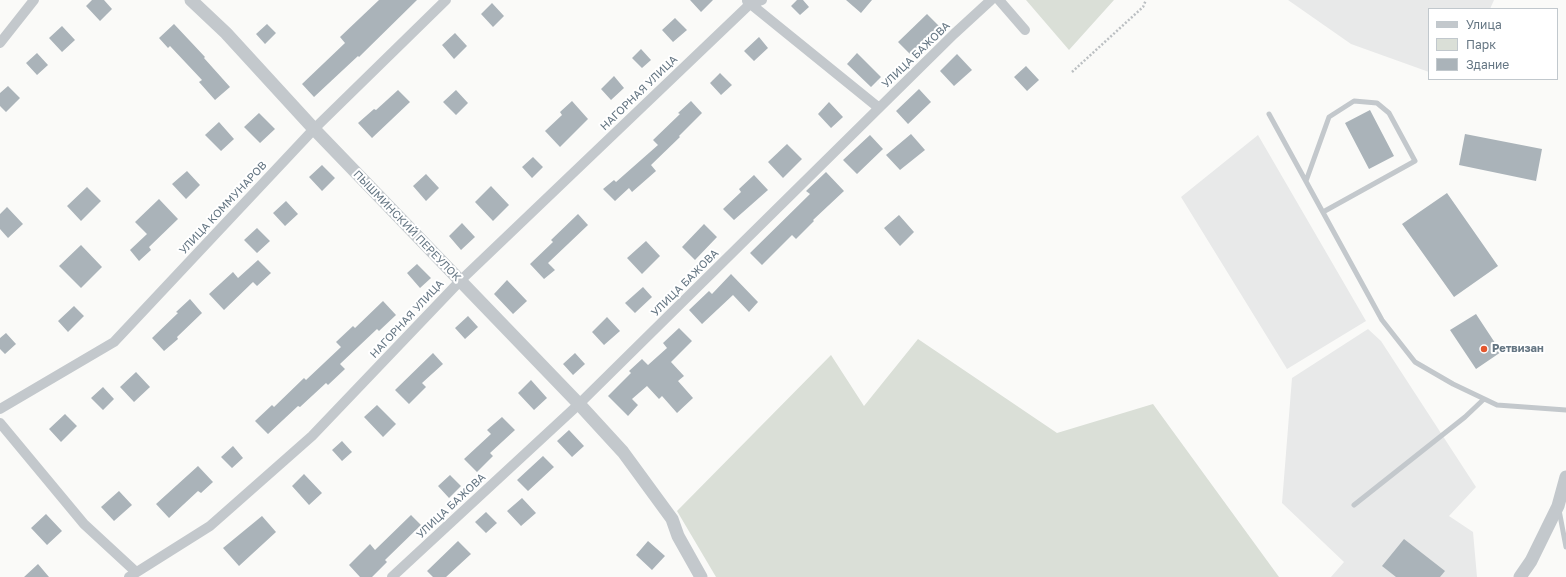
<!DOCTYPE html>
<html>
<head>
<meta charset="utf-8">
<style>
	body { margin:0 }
	#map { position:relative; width:1566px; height:577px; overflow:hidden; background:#fafaf8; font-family:"Golos Text",sans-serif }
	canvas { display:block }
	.legend { position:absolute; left:1428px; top:8px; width:130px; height:72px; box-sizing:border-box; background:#fff; border:1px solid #c1c8cd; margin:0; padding:5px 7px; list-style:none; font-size:12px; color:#657683 }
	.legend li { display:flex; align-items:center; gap:8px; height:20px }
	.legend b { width:20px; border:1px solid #c1c8cd }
</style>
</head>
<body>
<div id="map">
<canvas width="1566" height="577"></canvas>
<ul class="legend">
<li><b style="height:5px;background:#c3c8cc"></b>Улица</li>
<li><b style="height:11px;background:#dadfd7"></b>Парк</li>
<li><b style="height:11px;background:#aab3b9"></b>Здание</li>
</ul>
</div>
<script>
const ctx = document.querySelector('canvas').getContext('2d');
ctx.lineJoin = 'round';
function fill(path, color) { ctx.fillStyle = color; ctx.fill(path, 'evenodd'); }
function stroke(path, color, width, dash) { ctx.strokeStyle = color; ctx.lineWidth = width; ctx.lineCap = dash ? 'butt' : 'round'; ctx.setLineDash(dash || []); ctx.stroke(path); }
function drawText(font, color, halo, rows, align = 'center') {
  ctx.font = font + ' "Golos Text",sans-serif'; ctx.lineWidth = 4; ctx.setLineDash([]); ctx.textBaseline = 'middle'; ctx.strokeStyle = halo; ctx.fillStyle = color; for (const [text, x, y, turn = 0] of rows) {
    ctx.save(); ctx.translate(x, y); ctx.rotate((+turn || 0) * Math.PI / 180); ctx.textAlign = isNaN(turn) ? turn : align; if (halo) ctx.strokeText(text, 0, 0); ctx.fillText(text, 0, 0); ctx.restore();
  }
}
fill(new Path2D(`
	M 1288,0 L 1494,0 L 1490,9 L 1429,9 L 1429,72 L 1351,44 Z
	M 1258,135 L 1366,321 L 1287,369 L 1181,197 Z
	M 1368,329 L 1381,341 L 1476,487 L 1449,516 L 1473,532 L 1477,577 L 1331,577 L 1344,562 L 1282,503 L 1292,378 Z`), '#e8e9e9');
fill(new Path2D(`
	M 1026,0 L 1114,0 L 1069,50 Z
	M 918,339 L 1057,433 L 1153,404 L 1279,577 L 716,577 L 677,511 L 831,355 L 864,406 Z`), '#dadfd7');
fill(new Path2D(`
	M 92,0 L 104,0 L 112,9 L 100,21 L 86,6 Z
	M 379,0 L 417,0 L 359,57 L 358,56 L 314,97 L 302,84 L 345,43 L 340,37 Z
	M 690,0 L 713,0 L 701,12 Z
	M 797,0 L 803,0 L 809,7 L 800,15 L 791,6 Z
	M 846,0 L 872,0 L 861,13 Z
	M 492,3 L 504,16 L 493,27 L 481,14 Z
	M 927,14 L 939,26 L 910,54 L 898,42 Z
	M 675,18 L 687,30 L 673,42 L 662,30 Z
	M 174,24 L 205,57 L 204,58 L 230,87 L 215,100 L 199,82 L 202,80 L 170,46 L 168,48 L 159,38 Z
	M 267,24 L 276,33 L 265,44 L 256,34 Z
	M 62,26 L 75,40 L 62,52 L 49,38 Z
	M 455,33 L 467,46 L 454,59 L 442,45 Z
	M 759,37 L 768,48 L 754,61 L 744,51 Z
	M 641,49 L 651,60 L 642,68 L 632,58 Z
	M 37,53 L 48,65 L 37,75 L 26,63 Z
	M 857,53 L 881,77 L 871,87 L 847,64 Z
	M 957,54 L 972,70 L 954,86 L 940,71 Z
	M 1026,66 L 1039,80 L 1027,91 L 1014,77 Z
	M 720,73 L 732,85 L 721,95 L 710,83 Z
	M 614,76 L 624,88 L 611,100 L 601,89 Z
	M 8,86 L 20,98 L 6,112 L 0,106 L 0,93 Z
	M 919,89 L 931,102 L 908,124 L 896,111 Z
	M 398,90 L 410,102 L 372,138 L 358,123 L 374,109 L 376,110 Z
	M 456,90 L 468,103 L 456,115 L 443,102 Z
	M 572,101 L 588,119 L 560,147 L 545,131 L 562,115 L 560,112 Z
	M 691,101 L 702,113 L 679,136 L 680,137 L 651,165 L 656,171 L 632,192 L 629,188 L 615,201 L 603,189 L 614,180 L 616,182 L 658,145 L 653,140 L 680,114 L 678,113 Z
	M 829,102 L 843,117 L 831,128 L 818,114 Z
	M 1370,110 L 1394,156 L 1369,169 L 1345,123 Z
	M 259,113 L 275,129 L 260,143 L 244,127 Z
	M 219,122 L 234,139 L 221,151 L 205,135 Z
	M 911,134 L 925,150 L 900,170 L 886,155 Z
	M 1465,134 L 1542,149 L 1536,181 L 1459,165 Z
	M 870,135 L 883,149 L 857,174 L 843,160 Z
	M 787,144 L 802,159 L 783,178 L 768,162 Z
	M 533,157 L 543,167 L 532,178 L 522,167 Z
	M 322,165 L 335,178 L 322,191 L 309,177 Z
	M 187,171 L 200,185 L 186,199 L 172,184 Z
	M 826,172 L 844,191 L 813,220 L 814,221 L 796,239 L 792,235 L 762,265 L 750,253 L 810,194 L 806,191 Z
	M 426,174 L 439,188 L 426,201 L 413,186 Z
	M 754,175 L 768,190 L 734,220 L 723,209 L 741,192 L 739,189 Z
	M 491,186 L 509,205 L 493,221 L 475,202 Z
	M 87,187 L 101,201 L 81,221 L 67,206 Z
	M 1447,193 L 1498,266 L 1454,297 L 1402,224 Z
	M 159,199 L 178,219 L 149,247 L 151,250 L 139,261 L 130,250 L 147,234 L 135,222 Z
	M 286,201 L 298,214 L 285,226 L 273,213 Z
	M 7,207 L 23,224 L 8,238 L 0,229 L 0,214 Z
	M 578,214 L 588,225 L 548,263 L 555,270 L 544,279 L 530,264 L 553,242 L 551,240 Z
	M 899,215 L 914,232 L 900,246 L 884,228 Z
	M 462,223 L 475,237 L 461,250 L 449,236 Z
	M 704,224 L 717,237 L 695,260 L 682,247 Z
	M 257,228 L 270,241 L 257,253 L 244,240 Z
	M 646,241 L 660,256 L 642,274 L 627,258 Z
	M 81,245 L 102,267 L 81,288 L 59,266 Z
	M 258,260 L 271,273 L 257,286 L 253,282 L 224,310 L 209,294 L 233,272 L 238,278 Z
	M 417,264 L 431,278 L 420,288 L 407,273 Z
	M 731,274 L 758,302 L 749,312 L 733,295 L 702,324 L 689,310 L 709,291 L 712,294 Z
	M 507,280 L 527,301 L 513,314 L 494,294 Z
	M 643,287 L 652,297 L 635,313 L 625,303 Z
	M 190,299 L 202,313 L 177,337 L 178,339 L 164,351 L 152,338 L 178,313 L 176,312 Z
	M 383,301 L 396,315 L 379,331 L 377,329 L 340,364 L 345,369 L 328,385 L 326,383 L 300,407 L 298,406 L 268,434 L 255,421 L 272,405 L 274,407 L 304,378 L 306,380 L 341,347 L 336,342 L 353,326 L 355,328 Z
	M 74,306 L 84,316 L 68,332 L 58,321 Z
	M 1476,314 L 1501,352 L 1476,369 L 1450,330 Z
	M 468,316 L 478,327 L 465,339 L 455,328 Z
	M 607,317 L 620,331 L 604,345 L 592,332 Z
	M 679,328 L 692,341 L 671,362 L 684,376 L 678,381 L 693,398 L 677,413 L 662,396 L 659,399 L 647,386 L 632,399 L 638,405 L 628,416 L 608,396 L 631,373 L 629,371 L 642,359 L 648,365 L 667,348 L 663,343 Z
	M 6,333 L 16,344 L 5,354 L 0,349 L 0,338 Z
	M 433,353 L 443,364 L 422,383 L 426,387 L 409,404 L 395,390 Z
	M 575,353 L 585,364 L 573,375 L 563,364 Z
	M 136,372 L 150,387 L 134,402 L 120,387 Z
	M 531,380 L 547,398 L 534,410 L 518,393 Z
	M 103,387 L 114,399 L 103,410 L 91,398 Z
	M 377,405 L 396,424 L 383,437 L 364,417 Z
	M 65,414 L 77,426 L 61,442 L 49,429 Z
	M 502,417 L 515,430 L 490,453 L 493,456 L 477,472 L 464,459 L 491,434 L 487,430 Z
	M 569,430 L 584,446 L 572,457 L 557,441 Z
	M 342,441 L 352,452 L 342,461 L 332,450 Z
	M 233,446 L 243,458 L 232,468 L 221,457 Z
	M 543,456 L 554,467 L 528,491 L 517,480 Z
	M 198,466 L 213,482 L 201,493 L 198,491 L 169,518 L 156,504 Z
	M 304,474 L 322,493 L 309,505 L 292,486 Z
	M 450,475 L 461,486 L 449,498 L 438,486 Z
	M 119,491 L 132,505 L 114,521 L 101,507 Z
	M 522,498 L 536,513 L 521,526 L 507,511 Z
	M 486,512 L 497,523 L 486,533 L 475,522 Z
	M 46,514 L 62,531 L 47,545 L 31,528 Z
	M 411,515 L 421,525 L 385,560 L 387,562 L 372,577 L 360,577 L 349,565 L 370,544 L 375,550 Z
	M 262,516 L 276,532 L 239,566 L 223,548 Z
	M 1404,539 L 1445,571 L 1440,577 L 1396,577 L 1382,566 Z
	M 458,541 L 471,554 L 446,577 L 433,577 L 427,571 Z
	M 648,541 L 665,556 L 652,570 L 636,555 Z
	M 38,564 L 49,577 L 24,577 Z`), '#aab3b9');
stroke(new Path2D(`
	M 1072,72 L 1143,7 L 1146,0`), '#bbbfc2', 2.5, [2, 2]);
stroke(new Path2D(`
	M 1269,114 L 1382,320 L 1415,362 L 1453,384 L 1497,405 L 1566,410
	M 1306,181 L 1329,117 L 1354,101 L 1377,103 L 1389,113 L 1415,161 L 1323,212
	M 1354,505 L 1465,417 L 1484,399
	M 1559,510 L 1566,547`), '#c3c8cc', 5);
stroke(new Path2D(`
	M 999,0 L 1025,30
	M 747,1 L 879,108
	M 0,43 L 34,0
	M 0,409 L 114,342 L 314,129 L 446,0
	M 0,423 L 84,524 L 136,572
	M 129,577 L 210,526 L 312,436 L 460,281 L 750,4 L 762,0
	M 392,577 L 579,404 L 954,34 L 991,0`), '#c3c8cc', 10);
stroke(new Path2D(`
	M 191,0 L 226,33 L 314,129 L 579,404 L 623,452 L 672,519 L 678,536 L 701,577
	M 1520,577 L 1531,561 L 1558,506 L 1566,477`), '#c3c8cc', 13);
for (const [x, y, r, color] of [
	[1484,349,4,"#e4572e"]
]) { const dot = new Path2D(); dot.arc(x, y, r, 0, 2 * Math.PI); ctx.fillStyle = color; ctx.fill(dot); stroke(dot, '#fff', 1.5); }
drawText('11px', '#657683', '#fff', [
	["УЛИЦА БАЖОВА",916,55,-44],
	["НАГОРНАЯ УЛИЦА",639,93,-44],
	["УЛИЦА КОММУНАРОВ",223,208,-47],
	["ПЫШМИНСКИЙ ПЕРЕУЛОК",407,226,46],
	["УЛИЦА БАЖОВА",685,283,-45],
	["НАГОРНАЯ УЛИЦА",407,319,-47],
	["УЛИЦА БАЖОВА",451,506,-43]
]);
drawText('bold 11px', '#657683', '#fff', [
	["Ретвизан",1492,349]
], 'left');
</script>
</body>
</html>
